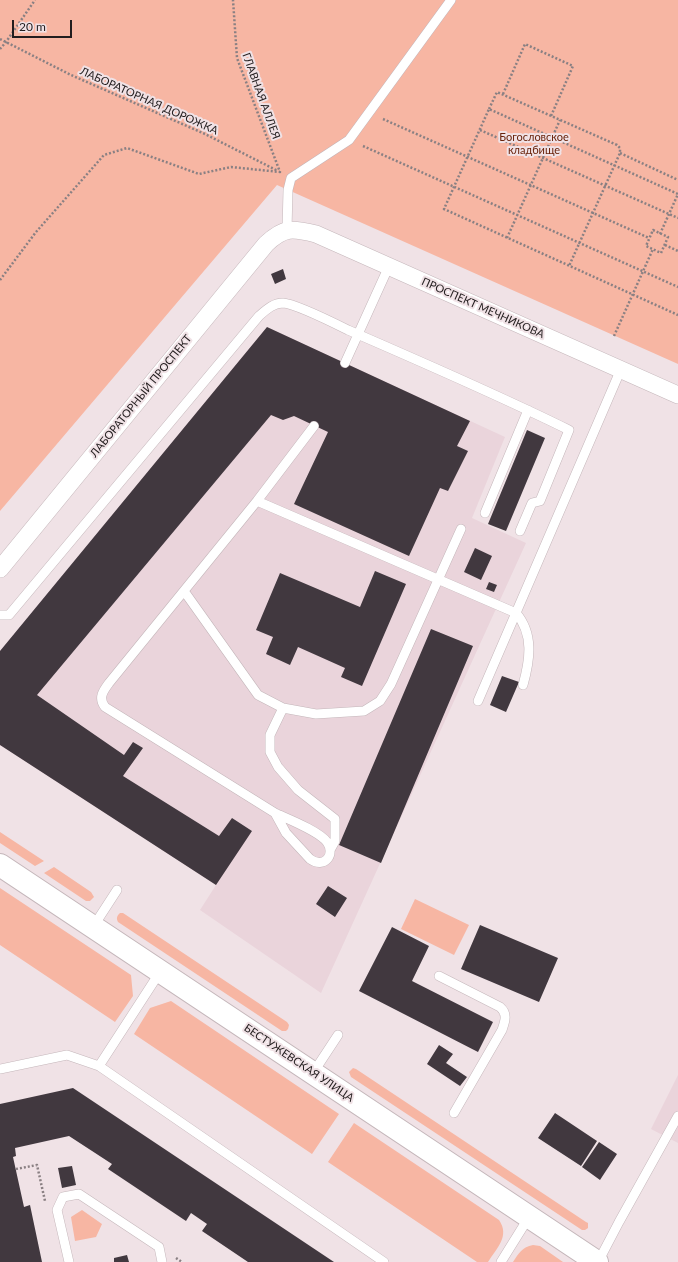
<!DOCTYPE html>
<html>
<head>
<meta charset="utf-8">
<style>
	body { margin:0 }
	#map { position:relative; width:678px; height:1262px; overflow:hidden; background:#f0e2e6; font-family:Lato,sans-serif }
	canvas { display:block }
	.scale { position:absolute; left:12px; top:20px; width:60px; height:18px; box-sizing:border-box; border:2px solid #221d1e; border-top:0; padding-left:5px; font-size:12px; line-height:14px; white-space:nowrap; color:#221d1e; -webkit-text-stroke:3px #f0e2e6; paint-order:stroke }
</style>
</head>
<body>
<div id="map">
<canvas width="678" height="1262"></canvas>
<div class="scale">20 m</div>
</div>
<script>
const ctx = document.querySelector('canvas').getContext('2d');
ctx.lineJoin = 'round';
function fill(path, color) { ctx.fillStyle = color; ctx.fill(path, 'evenodd'); }
function stroke(path, color, width, dash) { ctx.strokeStyle = color; ctx.lineWidth = width; ctx.lineCap = dash ? 'butt' : 'round'; ctx.setLineDash(dash || []); ctx.stroke(path); }
function drawText(font, color, halo, rows, align = 'center') {
  ctx.font = font + ' Lato,sans-serif'; ctx.lineWidth = 4; ctx.setLineDash([]); ctx.textBaseline = 'middle'; ctx.strokeStyle = halo; ctx.fillStyle = color; for (const [text, x, y, turn = 0] of rows) {
    ctx.save(); ctx.translate(x, y); ctx.rotate((+turn || 0) * Math.PI / 180); ctx.textAlign = isNaN(turn) ? turn : align; if (halo) ctx.strokeText(text, 0, 0); ctx.fillText(text, 0, 0); ctx.restore();
  }
}
fill(new Path2D(`
	M 267,327 L 505,437 L 472,518 L 526,543 L 321,993 L 200,910 L 216,885 L 0,745 L 0,651 Z
	M 678,1075 L 678,1143 L 651,1129 Z`), '#ead4db');
fill(new Path2D(`
	M 0,0 L 678,0 L 678,364 L 277,185 L 0,511 Z
	M 0,832 L 44,861 L 35,866 L 0,843 Z
	M 54,867 L 91,892 L 94,897 L 90,901 L 86,901 L 44,873 Z
	M 0,888 L 131,975 L 133,996 L 115,1022 L 0,945 Z
	M 415,899 L 469,925 L 454,955 L 401,929 Z
	M 120,913 L 123,913 L 287,1022 L 289,1025 L 288,1029 L 286,1031 L 282,1031 L 118,922 C 116,918 117,916 120,913 Z
	M 171,1001 L 339,1114 L 312,1154 L 134,1034 L 150,1008 Z
	M 353,1068 L 356,1069 L 586,1222 L 588,1223 L 588,1228 L 585,1230 L 582,1230 L 351,1077 L 349,1072 Z
	M 354,1123 L 499,1220 C 510,1236 497,1248 488,1262 L 477,1262 L 328,1162 Z
	M 82,1210 L 102,1224 L 96,1237 L 75,1241 L 71,1217 Z
	M 533,1245 L 540,1246 L 563,1262 L 513,1262 C 519,1253 522,1247 533,1245 Z`), '#f7b6a3');
fill(new Path2D(`
	M 283,269 L 286,279 L 275,284 L 271,274 Z
	M 267,327 L 470,421 L 457,446 L 468,451 L 448,491 L 440,488 L 409,556 L 294,504 L 328,432 L 294,416 L 283,420 L 271,415 L 37,695 L 124,755 L 133,742 L 143,748 L 123,776 L 219,836 L 232,818 L 252,831 L 216,885 L 0,745 L 0,651 Z
	M 527,430 L 545,438 L 506,531 L 488,524 Z
	M 475,548 L 492,556 L 481,580 L 464,572 Z
	M 375,571 L 406,584 L 362,686 L 341,677 L 345,668 L 298,647 L 290,665 L 266,654 L 273,637 L 256,630 L 280,573 L 360,607 Z
	M 489,582 L 497,585 L 494,592 L 486,589 Z
	M 431,629 L 473,646 L 381,863 L 339,845 Z
	M 502,676 L 519,682 L 506,712 L 490,705 Z
	M 328,886 L 347,898 L 335,917 L 316,904 Z
	M 480,925 L 558,958 L 539,1002 L 461,969 Z
	M 392,927 L 429,946 L 412,981 L 493,1022 L 478,1052 L 359,991 Z
	M 439,1045 L 453,1054 L 446,1063 L 467,1077 L 460,1086 L 427,1064 Z
	M 73,1088 L 334,1262 L 248,1262 L 202,1231 L 207,1224 L 191,1213 L 186,1221 L 108,1169 L 112,1164 L 69,1136 L 15,1148 L 16,1156 L 13,1157 L 24,1207 L 30,1205 L 42,1262 L 0,1262 L 0,1104 Z
	M 555,1113 L 597,1141 L 581,1166 L 538,1138 Z
	M 599,1142 L 617,1154 L 600,1180 L 582,1167 Z
	M 72,1166 L 76,1185 L 62,1188 L 58,1168 Z
	M 127,1255 L 129,1262 L 114,1262 L 114,1258 Z`), '#41383f');
const service = new Path2D(`
	M 287,230 L 288,190 L 291,178 L 349,140 L 451,0
	M 345,363 L 389,266
	M 257,501 L 516,613 C 534,634 530,660 523,685
	M 485,513 L 528,410
	M 184,591 L 258,695 L 283,708
	M 0,615 L 9,615 L 259,316 C 266,310 273,303 283,303 C 296,304 334,323 348,330 C 422,362 496,394 569,430 L 540,501 L 532,503 L 520,531
	M 478,701 L 621,369
	M 275,813 L 286,833 L 310,859 C 324,869 336,855 327,842 C 319,831 288,819 275,813 L 105,707 C 98,698 103,691 109,683 L 257,501 L 314,426
	M 330,850 L 335,841 L 335,819 L 298,790 L 278,767 L 270,752 L 270,735 L 283,708 L 316,714 L 364,711 L 380,701 L 391,684 L 461,529
	M 93,927 L 117,890
	M 439,976 L 500,1007 C 508,1014 505,1021 502,1030 L 454,1113
	M 99,1066 L 160,972
	M 0,1069 L 67,1055 L 99,1066 L 384,1262
	M 313,1073 L 338,1035
	M 69,1262 L 57,1210 L 63,1197 L 79,1194 L 159,1247 L 162,1262
	M 501,1262 L 529,1217
	M 598,1262 L 619,1222 L 678,1116`);
const minor = new Path2D(`
	M 0,569 L 266,244 C 284,227 292,228 316,234 L 678,395`);
const tertiary = new Path2D(`
	M 0,865 L 597,1262`);
stroke(service, '#c4b6ba', 10);
stroke(minor, '#c4b6ba', 18);
stroke(tertiary, '#c4b6ba', 24);
stroke(new Path2D(`
	M 0,39 L 71,75 L 205,134 L 278,171
	M 0,49 L 6,42 L 35,0
	M 503,94 L 525,44 L 573,66 L 551,116
	M 489,109 L 497,92 L 617,145 L 620,148 L 620,153 L 569,266
	M 383,119 L 649,238
	M 480,130 L 678,218
	M 363,146 L 678,287
	M 620,153 L 678,180
	M 653,230 L 668,237 L 661,253 L 646,246 Z
	M 660,234 L 678,194 L 489,109 L 444,209 L 678,315
	M 507,238 L 560,120
	M 665,245 L 678,251
	M 0,280 L 36,232 L 104,155 L 127,148 L 199,174 L 231,167 L 280,172 L 237,58 L 233,0
	M 614,336 L 653,249
	M 16,1169 L 37,1165 L 45,1201
	M 176,1258 L 182,1262`), '#8a8083', 2.5, [2, 2]);
stroke(service, '#fff', 9);
stroke(minor, '#fff', 17);
stroke(tertiary, '#fff', 22);
drawText('11px', '#221d1e', '#f0e2e6', [
	["ГЛАВНАЯ АЛЛЕЯ",261,96,70],
	["ЛАБОРАТОРНАЯ ДОРОЖКА",149,101,24],
	["ПРОСПЕКТ МЕЧНИКОВА",483,308,24],
	["ЛАБОРАТОРНЫЙ ПРОСПЕКТ",141,396,-51],
	["БЕСТУЖЕВСКАЯ УЛИЦА",299,1063,34]
]);
drawText('11px', '#68220a', '#f0e2e6', [
	["Богословское",534,137],
	["кладбище",534,150]
]);
</script>
</body>
</html>
